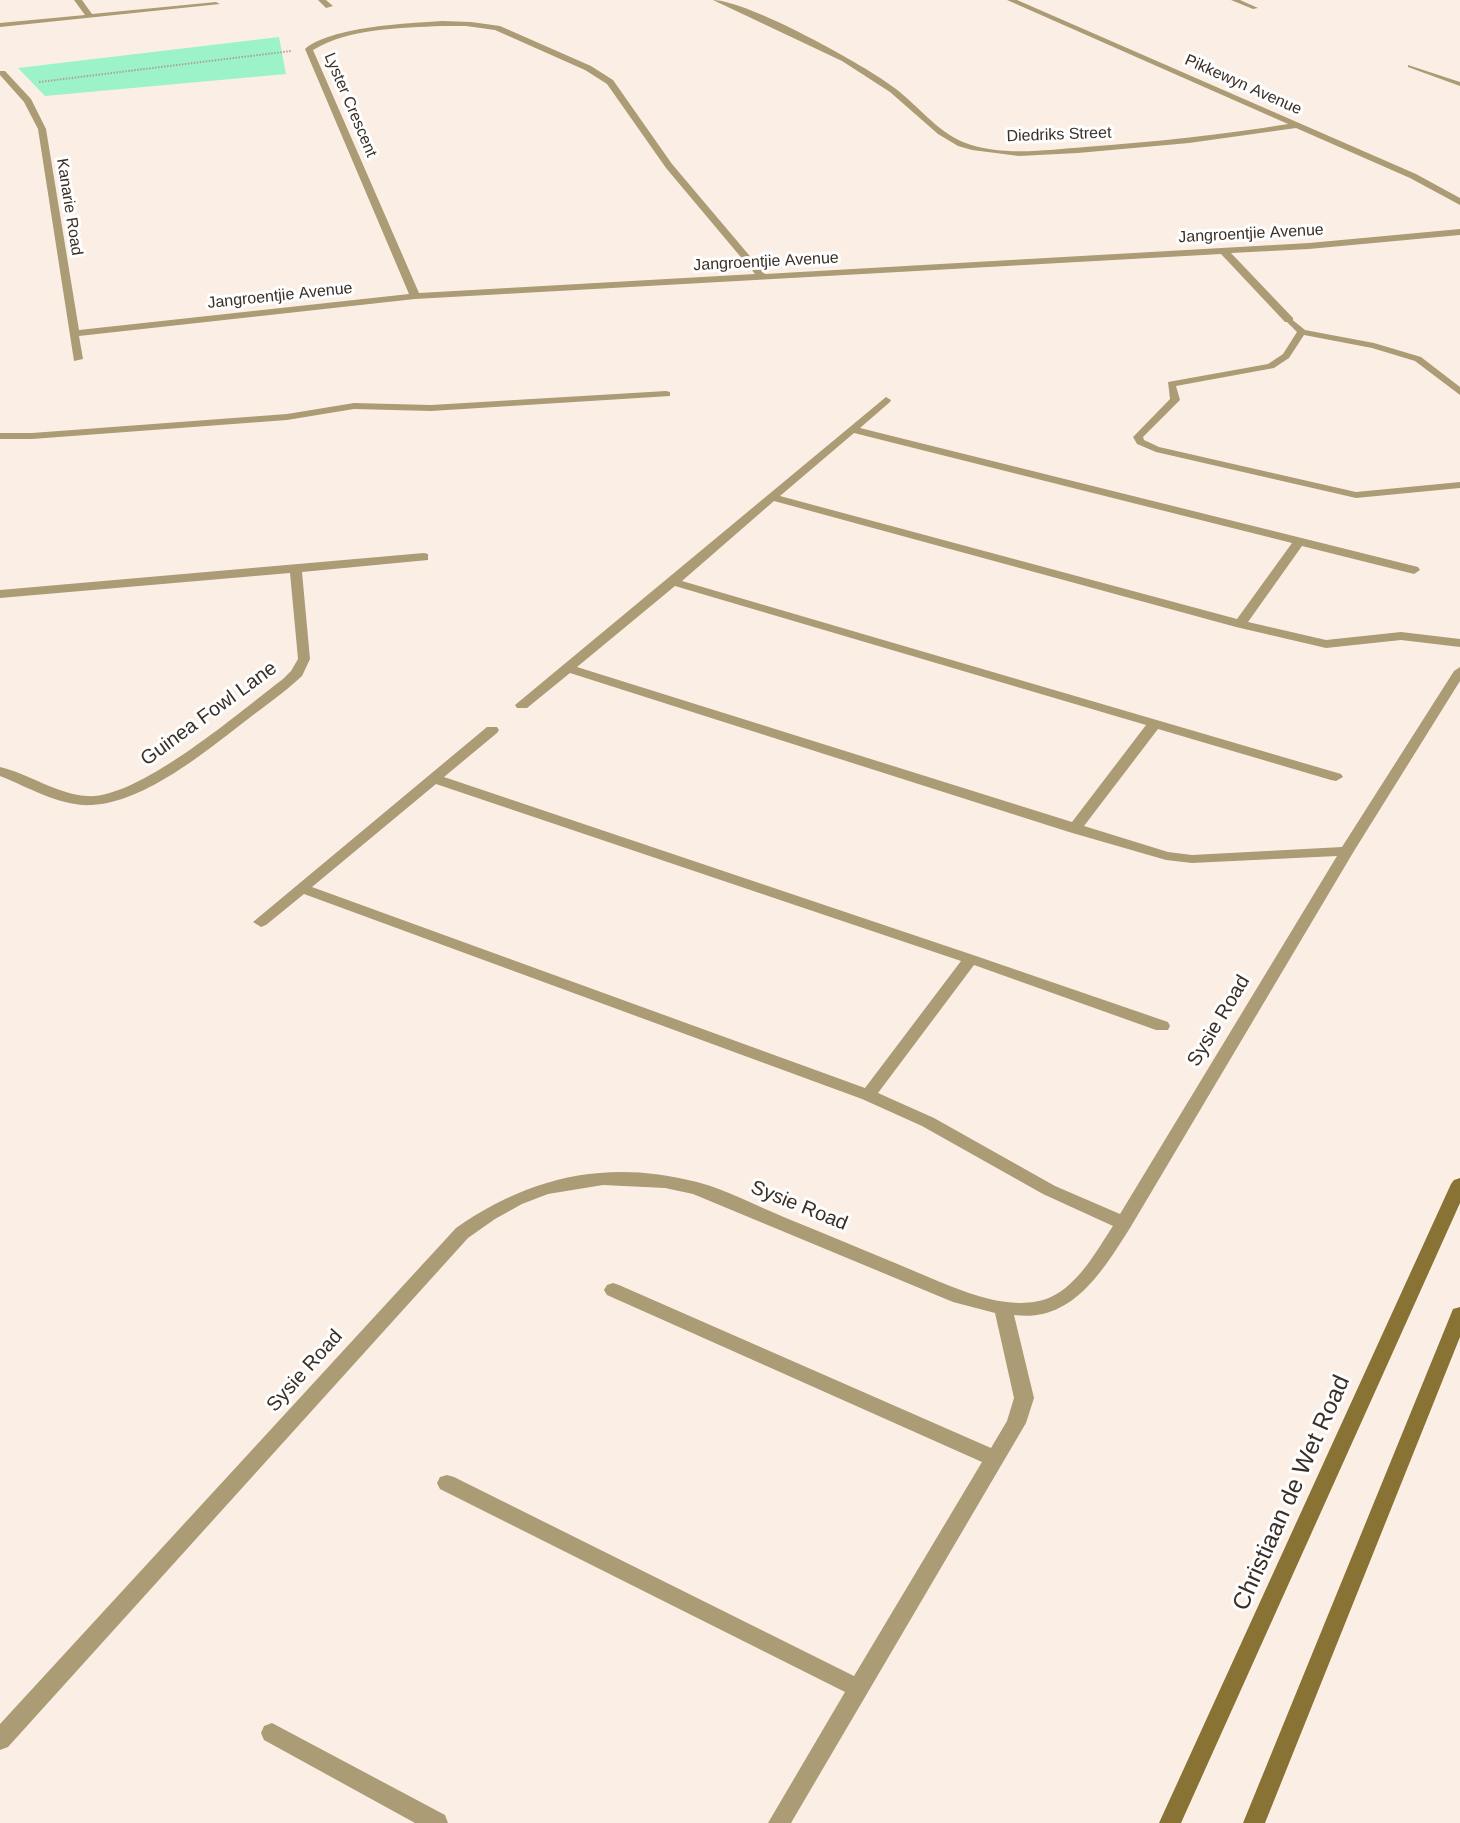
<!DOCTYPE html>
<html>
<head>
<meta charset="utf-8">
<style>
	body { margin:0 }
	canvas { display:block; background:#fbefe5 }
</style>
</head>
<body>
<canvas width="1460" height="1823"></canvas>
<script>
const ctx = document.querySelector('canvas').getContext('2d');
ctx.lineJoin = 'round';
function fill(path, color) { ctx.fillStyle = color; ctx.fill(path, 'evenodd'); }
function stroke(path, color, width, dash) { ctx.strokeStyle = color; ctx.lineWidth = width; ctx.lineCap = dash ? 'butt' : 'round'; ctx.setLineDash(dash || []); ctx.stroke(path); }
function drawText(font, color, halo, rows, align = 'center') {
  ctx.font = font + ' Arial,sans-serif'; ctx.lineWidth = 6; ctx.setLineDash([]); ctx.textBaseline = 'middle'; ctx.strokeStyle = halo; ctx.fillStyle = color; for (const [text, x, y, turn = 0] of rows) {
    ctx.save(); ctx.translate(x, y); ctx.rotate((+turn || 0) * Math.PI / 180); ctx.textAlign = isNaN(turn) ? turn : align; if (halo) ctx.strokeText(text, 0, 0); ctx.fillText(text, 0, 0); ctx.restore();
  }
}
fill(new Path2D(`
	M 279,37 L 286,74 L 45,96 L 18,68 Z`), '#9cf3ca');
stroke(new Path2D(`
	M 39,82 L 291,51`), '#ada197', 2, [1.5, 1.5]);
fill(new Path2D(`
	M 1231,0 L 1240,0 L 1258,8 L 1253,9 Z
	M 1408,65 L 1460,82 L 1460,86 L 1408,67 Z
	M 1289,317 L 1305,330 L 1374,343 L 1421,357 L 1460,387 L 1460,395 L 1415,361 L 1372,348 L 1304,335 L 1289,358 L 1274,368 L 1176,386 L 1180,400 L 1143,437 L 1144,440 L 1159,447 L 1356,492 L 1460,482 L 1460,488 L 1356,498 L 1156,452 L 1137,444 L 1133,437 L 1135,435 L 1170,399 L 1168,382 L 1268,364 L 1283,354 L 1297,332 L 1285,320 Z`), '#ab9c75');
fill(new Path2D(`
	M 74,0 L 82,0 L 92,14 L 216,2 L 220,4 L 0,27 L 0,23 L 85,15 Z
	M 318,0 L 326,0 L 333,6 L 326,8 Z
	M 713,0 C 747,0 867,66 896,89 C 918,106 937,131 963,142 C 1000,157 1046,150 1085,147 C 1153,142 1221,135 1288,124 L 1007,0 L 1017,0 L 1416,174 L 1460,198 L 1460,205 L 1410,178 L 1296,128 L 1189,143 L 1078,153 L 1019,156 L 972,150 L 958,146 L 938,134 L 890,92 L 842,61 Z
	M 442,21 L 471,22 L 500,26 L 591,66 L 613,80 L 672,164 L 765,274 L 1309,243 L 1460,229 L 1460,235 L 1309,249 L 1231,253 L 1293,318 L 1293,322 L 1285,322 L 1221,254 L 415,299 L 79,336 L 83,359 L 74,361 L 38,129 L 24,102 L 0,75 L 0,71 L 5,71 L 31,99 L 46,129 L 79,330 L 409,294 L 305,49 C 330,27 408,23 442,21 ZM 442,26 L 466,26 L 495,30 L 585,70 L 607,84 L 666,168 L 755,274 L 419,293 L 313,50 C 349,28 401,28 442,26 Z
	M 666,391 L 670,392 L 670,396 L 431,411 L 354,409 L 287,420 L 32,439 L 0,439 L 0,433 L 32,433 L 287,414 L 354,403 L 431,405 Z
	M 886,397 L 891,400 L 890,402 L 860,428 L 1418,567 L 1420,570 L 1414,574 L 1302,546 L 1248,622 L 1326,640 L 1401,632 L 1460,639 L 1460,647 L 1401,640 L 1326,648 L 1236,627 L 774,501 L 682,581 L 1341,774 L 1343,777 L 1336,781 L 1331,780 L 1158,729 L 1084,826 L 1168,852 L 1192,855 L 1342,847 L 1454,671 L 1460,667 L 1460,681 L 1354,851 L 1130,1228 C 1103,1270 1073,1323 1014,1315 L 1034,1398 L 1026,1423 L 791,1823 L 768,1823 L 845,1692 L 440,1489 L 437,1483 L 440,1477 L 447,1475 L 454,1477 L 854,1676 L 982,1462 L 607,1295 L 604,1290 L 607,1285 L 613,1283 L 619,1285 L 991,1448 L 1007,1421 L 1014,1398 L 995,1313 L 953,1302 L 693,1194 L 665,1188 L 603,1185 L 548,1194 L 522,1204 L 495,1219 L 468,1238 L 8,1747 L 0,1750 L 0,1724 L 456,1228 C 530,1176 608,1159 697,1182 C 727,1190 757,1206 786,1218 C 835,1238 884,1258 933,1279 C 966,1293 1015,1313 1051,1297 C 1079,1284 1097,1250 1113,1226 L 1043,1194 L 922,1126 L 862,1099 L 304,894 L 266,925 L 261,927 L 253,922 L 487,727 L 497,727 L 499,730 L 497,733 L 444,777 L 976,956 L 1168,1022 L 1170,1026 L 1168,1030 L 1156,1030 L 974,965 L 878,1093 L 934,1118 L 1055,1186 L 1120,1214 L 1337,856 L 1192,863 L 1166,860 L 1069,832 L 570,673 L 527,708 L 517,708 L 515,705 ZM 854,433 L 1292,543 L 1237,619 L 780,496 ZM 675,586 L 1146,725 L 1072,822 L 577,667 ZM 436,784 L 961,961 L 865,1088 L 312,887 Z
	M 424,553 L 428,554 L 428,560 L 302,572 L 310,659 L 302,676 C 285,692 266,705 248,719 C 206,751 146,802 92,805 C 61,807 28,787 0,776 L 0,767 C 30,774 56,794 87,796 C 138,800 242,710 283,679 L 291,671 L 298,659 L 290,573 L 0,598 L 0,590 Z
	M 272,1723 L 445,1815 L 448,1823 L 415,1823 L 264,1740 L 261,1733 L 264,1726 Z`), '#ab9c75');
fill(new Path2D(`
	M 1460,1178 L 1460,1203 L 1181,1823 L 1159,1823 L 1451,1184 L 1454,1180 Z
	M 1460,1307 L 1460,1337 L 1265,1823 L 1243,1823 L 1451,1314 L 1453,1309 Z`), '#897334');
drawText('16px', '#3a2f26', '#fefefe', [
	["Pikkewyn Avenue",1243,85,24],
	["Lyster Crescent",350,105,67],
	["Diedriks Street",1059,135,-2],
	["Kanarie Road",69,207,81],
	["Jangroentjie Avenue",1251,234,-3],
	["Jangroentjie Avenue",766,262,-3],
	["Jangroentjie Avenue",280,296,-6]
]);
drawText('20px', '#3a2f26', '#fefefe', [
	["Guinea Fowl Lane",209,714,-36],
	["Sysie Road",1219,1021,-59],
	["Sysie Road",799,1206,22],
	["Sysie Road",305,1371,-48]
]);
drawText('24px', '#3a2f26', '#fefefe', [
	["Christiaan de Wet Road",1292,1493,-66]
]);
</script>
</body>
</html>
